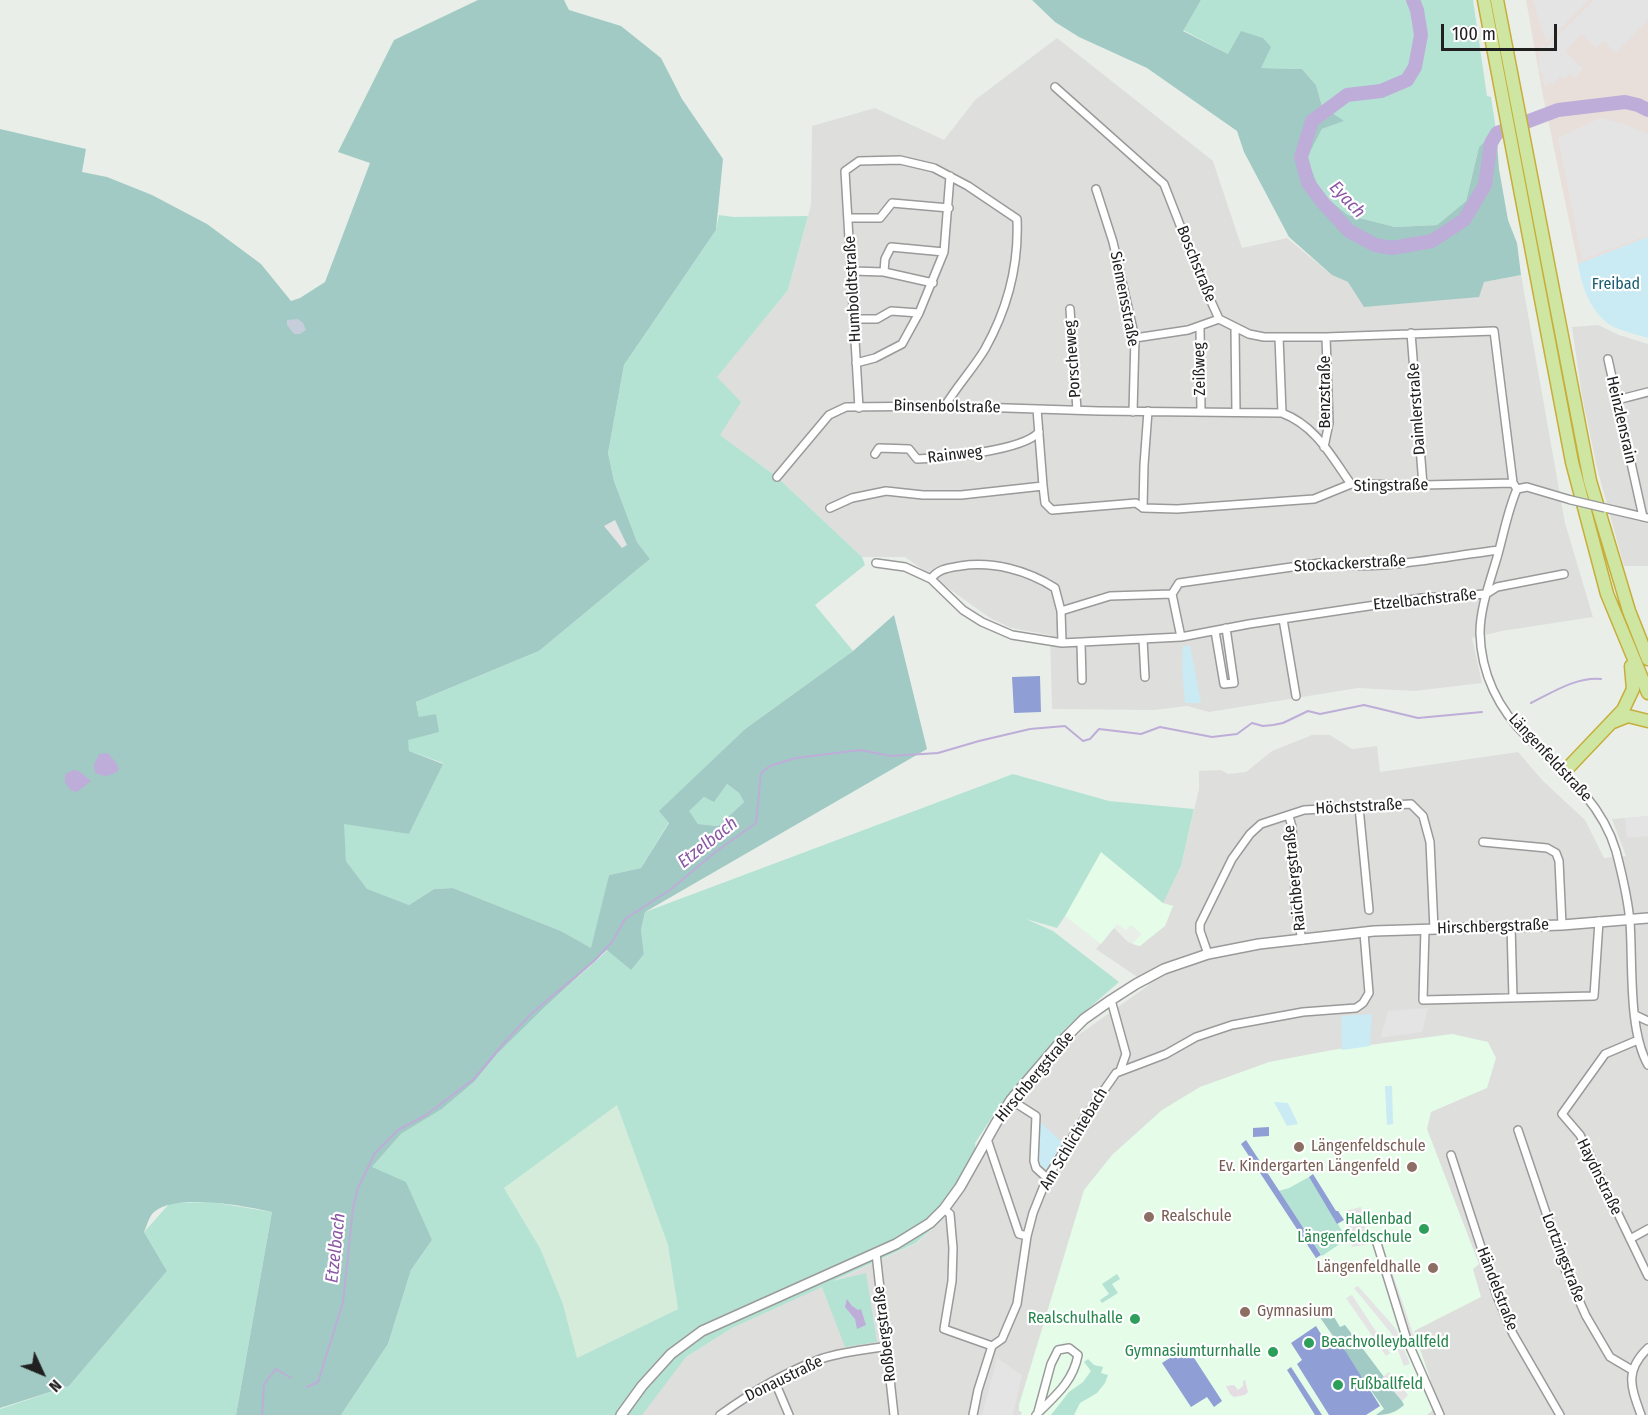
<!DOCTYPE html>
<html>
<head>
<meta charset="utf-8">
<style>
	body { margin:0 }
	#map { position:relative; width:1648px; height:1415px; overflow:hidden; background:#e9efe8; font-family:"Fira Sans Condensed",sans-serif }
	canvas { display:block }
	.north { position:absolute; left:12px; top:1343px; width:60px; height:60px; -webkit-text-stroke:4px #fff; paint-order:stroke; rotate:134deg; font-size:16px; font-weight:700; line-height:24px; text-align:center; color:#202020 }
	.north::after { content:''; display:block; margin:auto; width:21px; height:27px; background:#202020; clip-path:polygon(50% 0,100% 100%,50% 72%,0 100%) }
	.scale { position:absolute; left:1441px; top:24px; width:116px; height:27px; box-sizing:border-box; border:3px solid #202020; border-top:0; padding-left:8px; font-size:18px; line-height:21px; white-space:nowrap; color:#202020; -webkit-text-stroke:4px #fff; paint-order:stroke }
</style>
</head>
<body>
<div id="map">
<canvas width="1648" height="1415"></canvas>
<div class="north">N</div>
<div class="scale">100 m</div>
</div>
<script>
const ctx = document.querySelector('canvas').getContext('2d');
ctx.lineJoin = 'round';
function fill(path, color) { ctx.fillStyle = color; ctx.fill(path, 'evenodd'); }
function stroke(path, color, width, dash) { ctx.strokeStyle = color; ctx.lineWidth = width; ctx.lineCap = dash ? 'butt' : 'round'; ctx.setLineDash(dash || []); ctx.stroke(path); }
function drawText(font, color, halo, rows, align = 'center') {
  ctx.font = font + ' "Fira Sans Condensed",sans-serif'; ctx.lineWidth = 4.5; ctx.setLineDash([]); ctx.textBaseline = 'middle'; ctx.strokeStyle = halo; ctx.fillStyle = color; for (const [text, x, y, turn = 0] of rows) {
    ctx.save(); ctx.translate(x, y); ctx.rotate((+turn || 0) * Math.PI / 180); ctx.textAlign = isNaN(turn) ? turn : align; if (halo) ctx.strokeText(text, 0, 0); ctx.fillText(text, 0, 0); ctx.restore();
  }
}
fill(new Path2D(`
	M 1057,38 L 1213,161 L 1242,248 L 1287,238 L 1332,275 L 1348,282 L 1484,282 L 1521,275 L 1565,523 L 1593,617 L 1502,631 L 1472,638 L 1482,683 L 1414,691 L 1358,688 L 1209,712 L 1187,706 L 1154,710 L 1052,709 L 1050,635 L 1011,628 L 990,618 L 905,557 L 862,557 L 777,477 L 720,435 L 716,377 L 788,290 L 811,205 L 812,126 L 875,108 L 944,140 L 975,100 Z
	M 1598,325 L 1619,335 L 1648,344 L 1648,566 L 1624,566 L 1597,468 L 1582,396 L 1572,327 Z
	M 1312,735 L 1330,735 L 1352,749 L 1377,746 L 1380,772 L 1518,752 L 1543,781 L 1585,820 L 1604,858 L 1626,856 L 1612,819 L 1648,816 L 1648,1415 L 636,1415 L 686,1357 L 732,1328 L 917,1243 L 944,1218 L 1001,1123 L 1067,1043 L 1149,985 L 1096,949 L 1114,928 L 1128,942 L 1140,946 L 1181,866 L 1199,789 L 1199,771 L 1221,770 L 1228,774 L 1246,772 L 1272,751 Z`), '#dededd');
fill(new Path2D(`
	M 1526,0 L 1648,0 L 1648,237 L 1578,264 L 1542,91 Z`), '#e8dfda');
fill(new Path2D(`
	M 1101,852 L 1163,903 L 1173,906 L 1165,926 L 1140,946 L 1132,944 L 1142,934 L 1131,925 L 1126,930 L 1117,924 L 1101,944 L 1065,916 Z
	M 1452,1034 L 1488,1042 L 1496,1058 L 1487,1088 L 1431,1112 L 1427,1129 L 1479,1264 L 1473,1269 L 1481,1297 L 1414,1331 L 1439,1405 L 1427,1415 L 1021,1415 L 1022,1412 L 1019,1411 L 1019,1405 L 1084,1190 L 1112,1155 L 1162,1110 L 1200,1087 L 1269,1062 L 1332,1050 Z`), '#e4fce8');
fill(new Path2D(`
	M 617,1104 L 668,1245 L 678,1309 L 577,1358 L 563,1304 L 540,1248 L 504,1188 Z`), '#d5ecdb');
fill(new Path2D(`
	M 1201,0 L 1473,0 L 1487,96 L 1491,97 L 1496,130 L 1479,147 L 1466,201 L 1437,225 L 1395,227 L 1348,215 L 1321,193 L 1307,158 L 1322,129 L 1343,121 L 1322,106 L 1316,85 L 1302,69 L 1261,68 L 1228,54 L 1183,30 Z
	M 719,215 L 734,217 L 808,216 L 788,290 L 717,377 L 741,402 L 720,435 L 777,477 L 862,557 L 865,565 L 815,605 L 853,651 L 745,729 L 660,811 L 669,822 L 641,868 L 609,875 L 592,949 L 561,931 L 453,888 L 434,889 L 409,905 L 367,890 L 346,861 L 343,823 L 409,834 L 443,763 L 409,751 L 407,740 L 419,717 L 416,702 L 539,651 L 650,559 L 637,542 L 614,481 L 608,453 L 624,365 L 716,230 Z
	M 1013,774 L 1109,801 L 1194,809 L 1181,866 L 1163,903 L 1101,852 L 1065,916 L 1057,928 L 1026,919 L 1053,931 L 1119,982 L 1066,1028 L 1000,1105 L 975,1143 L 977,1162 L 944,1218 L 916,1243 L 833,1281 L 866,1273 L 877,1342 L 845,1347 L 822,1287 L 732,1328 L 686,1357 L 642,1415 L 341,1415 L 388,1344 L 411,1270 L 432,1240 L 372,1167 L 401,1134 L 442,1109 L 474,1082 L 498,1053 L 545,1007 L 608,950 L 630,969 L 644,954 L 641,930 L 645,912 ZM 617,1105 L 668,1245 L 678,1309 L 577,1358 L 563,1304 L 540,1248 L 504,1188 Z
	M 727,784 L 739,793 L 744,802 L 718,826 L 698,824 L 688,811 L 704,797 L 714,801 Z
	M 1309,1177 L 1347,1239 L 1322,1256 L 1279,1191 L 1289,1188 Z
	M 211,1202 L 272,1212 L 236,1415 L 0,1415 L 0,1409 L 69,1386 L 167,1271 L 144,1232 L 170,1203 Z
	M 1117,1274 L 1120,1279 L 1112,1284 L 1118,1293 L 1102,1303 L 1100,1300 L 1109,1294 L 1102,1284 Z
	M 1088,1359 L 1094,1365 L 1103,1367 L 1101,1373 L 1108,1375 L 1105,1383 L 1097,1393 L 1080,1403 L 1074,1415 L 1051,1415 L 1069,1392 L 1083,1382 L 1091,1371 L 1084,1362 Z`), '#b4e3d4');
fill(new Path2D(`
	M 478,0 L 564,0 L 569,10 L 621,26 L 661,58 L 682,99 L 723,159 L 716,230 L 624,365 L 608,453 L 614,481 L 637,542 L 650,559 L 539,651 L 416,702 L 419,717 L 436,714 L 439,732 L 408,740 L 409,751 L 443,764 L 409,834 L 344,824 L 346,861 L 367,889 L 409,905 L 434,889 L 453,888 L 561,931 L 591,948 L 609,875 L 641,868 L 669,823 L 659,811 L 745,729 L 853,651 L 894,615 L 927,749 L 645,912 L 641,930 L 644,954 L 631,970 L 607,950 L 545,1007 L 498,1053 L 474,1082 L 442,1109 L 401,1134 L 372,1167 L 406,1182 L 432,1240 L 411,1270 L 388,1344 L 341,1415 L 236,1415 L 272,1212 C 245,1206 176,1193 154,1212 C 149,1216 147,1226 144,1232 L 167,1271 L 69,1386 L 0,1408 L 0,129 L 86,149 L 82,172 L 107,177 L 152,195 L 207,224 L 261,264 L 291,301 L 300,298 L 325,282 L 370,163 L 338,152 L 394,40 ZM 727,784 L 739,793 L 744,802 L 718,826 L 698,824 L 689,811 L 704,797 L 714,802 Z
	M 1032,0 L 1201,0 L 1183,31 L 1228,54 L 1241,31 L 1263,38 L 1271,47 L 1261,68 L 1302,69 L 1316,85 L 1322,106 L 1344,121 L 1322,129 L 1307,158 L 1321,193 L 1348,215 L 1395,227 L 1437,225 L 1466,201 L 1479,147 L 1496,130 L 1499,169 L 1508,220 L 1517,243 L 1521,275 L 1484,282 L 1479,297 L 1364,307 L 1348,282 L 1332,275 L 1289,237 L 1244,152 L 1237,131 L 1147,68 L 1079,37 L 1055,22 Z
	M 1322,1313 L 1330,1319 L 1334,1317 L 1340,1327 L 1345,1325 L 1402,1401 L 1404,1405 C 1395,1413 1387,1415 1376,1415 L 1384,1409 L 1319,1316 Z`), '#a1cac4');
fill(new Path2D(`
	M 298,319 L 303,323 L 306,330 L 300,334 L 294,334 L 287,325 L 287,320 Z`), '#c6cddb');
fill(new Path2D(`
	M 1648,237 L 1648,338 C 1638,335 1626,332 1616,328 C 1592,317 1582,288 1578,264 Z
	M 1183,646 L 1190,646 L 1201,703 L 1185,703 L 1182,665 Z
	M 1372,1014 L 1370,1046 L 1342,1050 L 1341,1016 Z
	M 1385,1086 L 1392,1086 L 1393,1124 L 1387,1125 Z
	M 1274,1102 L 1288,1103 L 1298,1124 L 1287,1126 Z
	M 1039,1121 L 1063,1143 L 1047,1169 L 1043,1170 L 1036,1162 Z`), '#caeaf4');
fill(new Path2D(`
	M 1040,676 L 1041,712 L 1014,713 L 1012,677 Z
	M 1269,1127 L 1269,1136 L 1253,1137 L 1253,1128 Z
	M 1246,1140 L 1321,1255 L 1316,1258 L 1241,1144 Z
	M 1313,1174 L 1336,1211 L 1338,1211 L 1344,1220 L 1337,1224 L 1309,1177 Z
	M 1316,1326 L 1327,1344 L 1337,1338 L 1380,1406 L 1366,1415 L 1329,1415 L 1297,1364 L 1302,1360 L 1291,1343 Z
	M 1187,1347 L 1222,1401 L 1214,1407 L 1207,1397 L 1191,1407 L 1162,1363 Z
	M 1291,1367 L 1322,1415 L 1315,1415 L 1287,1370 Z`), '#8f9fd5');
fill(new Path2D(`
	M 1533,0 L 1589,0 L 1546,43 Z
	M 1594,0 L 1648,0 L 1648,20 L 1616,53 L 1603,41 L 1596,48 L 1582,34 L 1565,51 L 1583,69 L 1574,78 L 1570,74 L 1564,79 L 1561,76 L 1552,85 L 1550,82 L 1546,86 L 1541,81 L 1545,77 L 1539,71 L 1539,49 L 1543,45 L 1546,47 Z
	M 1600,118 L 1624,124 L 1648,134 L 1648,235 L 1582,260 L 1558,138 Z
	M 615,520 L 627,545 L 622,548 L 604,526 Z
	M 1648,816 L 1648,836 L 1627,838 L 1625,818 Z
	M 1428,1008 L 1422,1032 L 1380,1038 L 1388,1011 Z
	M 1361,1207 L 1369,1244 L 1352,1247 L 1345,1211 Z
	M 1390,1266 L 1414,1336 L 1409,1339 L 1384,1268 Z
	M 1358,1286 L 1396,1329 L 1410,1364 L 1404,1366 L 1391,1333 L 1354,1288 Z
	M 1352,1295 L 1390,1353 L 1386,1356 L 1346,1298 Z
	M 997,1358 L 1022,1375 L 1013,1415 L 982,1415 Z
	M 1389,1372 L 1408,1395 L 1402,1401 L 1382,1378 Z`), '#e4e4e4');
fill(new Path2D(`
	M 1245,1380 L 1248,1392 L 1245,1395 L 1234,1397 L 1230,1394 L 1226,1386 L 1234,1385 L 1238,1390 L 1243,1386 L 1243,1381 Z`), '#e5dce4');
fill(new Path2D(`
	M 108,753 L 117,764 L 119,770 C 110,777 105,777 95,773 L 94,765 L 99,754 Z
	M 73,770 L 79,771 L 91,781 L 77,792 L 70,790 L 65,782 L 65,774 Z
	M 847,1299 L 852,1306 L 858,1310 L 861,1309 L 866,1325 L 857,1329 L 855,1319 L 845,1307 Z`), '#beadd8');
stroke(new Path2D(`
	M 1531,703 C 1553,692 1576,677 1601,679
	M 307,1387 L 318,1382 L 343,1302 L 353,1208 L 358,1188 L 375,1153 L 398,1130 L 426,1115 L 474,1079 L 503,1044 L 531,1014 L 594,961 L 612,942 L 625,919 L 670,890 L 714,853 L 756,823 L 761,773 L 770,766 L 796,758 L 860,750 L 891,756 L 938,753 L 979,741 L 1030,729 L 1065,726 L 1083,741 L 1090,739 L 1099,729 L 1141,734 L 1160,727 L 1212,737 L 1237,734 L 1252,723 L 1263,726 L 1273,725 L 1283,723 L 1308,711 L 1320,714 L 1364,705 L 1418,718 L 1482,712
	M 262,1415 L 264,1384 L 276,1369 L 291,1378`), '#beadd8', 2);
stroke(new Path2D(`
	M 1413,0 L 1417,10 L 1421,35 L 1415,67 L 1407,80 L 1381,91 L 1347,95 L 1312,121 L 1301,157 L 1308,183 L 1324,204 L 1349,231 L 1375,245 L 1392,248 L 1432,241 L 1464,220 L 1485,185 L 1491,143 L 1497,133 L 1558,110 L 1625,102 L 1638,105 L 1648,110`), '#beadd8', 14);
const minor = new Path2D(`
	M 1055,87 L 1164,184 L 1201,279 L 1219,319 L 1249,334 L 1264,337 L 1326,337 L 1494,331 L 1513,483 L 1517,489
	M 1096,189 L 1113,242 L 1135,338 L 1133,412
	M 849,218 L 880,218 L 892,203 L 949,208
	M 852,271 L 884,272 L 933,283
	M 884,272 L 885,259 L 891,247 L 944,252
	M 1070,309 L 1077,410
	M 854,319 L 877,319 L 891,311 L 919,313
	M 1200,327 L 1201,412
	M 1235,328 L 1236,412
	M 1411,333 L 1423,485
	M 1279,337 L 1282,413
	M 1135,338 L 1188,330 L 1219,319
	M 1608,359 L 1643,517
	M 856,363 L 875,358 L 902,344 L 919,313 L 944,252 L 950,176
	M 1617,400 L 1648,392
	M 859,408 L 845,171 L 859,161 L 900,160 L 934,168 L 968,186 L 1017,219 C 1019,266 1008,308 985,349 C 973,369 957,386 945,406
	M 1037,409 L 1043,486
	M 1324,447 L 1329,423 L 1326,337
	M 875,454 L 879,448 L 909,449 L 917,459 C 942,458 1023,451 1039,432
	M 777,477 L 829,415 L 846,407 L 945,406 L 1099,411 L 1282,413 C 1316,426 1331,456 1351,484
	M 1517,489 C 1508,510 1504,532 1498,554 C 1491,579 1480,607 1480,633 C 1481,674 1499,710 1528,738 C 1563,771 1602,803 1616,851 C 1622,874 1628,899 1630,922 C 1633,963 1628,1030 1648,1065
	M 1517,489 L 1527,487 L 1571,500
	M 830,508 L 852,498 L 886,491 L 923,495 L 961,495 L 1043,486 L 1045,503 L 1052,510 L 1136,503 L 1143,508 L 1177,509 L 1314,499 L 1351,484 L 1423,485 L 1513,483
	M 1143,508 L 1144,465 L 1148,411
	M 1605,508 L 1648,518
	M 876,563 L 905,567 L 931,579
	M 1172,594 L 1179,583 L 1320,563 C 1379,572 1440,557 1499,550
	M 1061,611 L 1062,643
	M 1283,619 L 1296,696
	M 1215,631 L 1224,684 L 1234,683 L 1226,628
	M 1181,637 L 1172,594 L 1110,596 L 1061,611 L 1055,588 C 1027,570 993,561 960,566 C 948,568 938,569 931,579 L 963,610 L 982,622 L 1012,635 L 1062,643 L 1181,637 L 1249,624 L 1422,598 L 1486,594 L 1497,587 L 1564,574
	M 1143,639 L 1145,677
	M 1081,643 L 1082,680
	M 1359,807 L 1369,910
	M 1289,816 L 1292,827 L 1296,910 L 1302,940
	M 1483,842 L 1547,848 L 1556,853 L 1559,861 L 1562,925
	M 1511,926 L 1513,998
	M 1425,929 L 1423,1000 L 1594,996 L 1599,921
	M 1208,954 L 1200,931 L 1200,924 L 1232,859 L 1250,834 L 1261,824 L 1304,810 L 1411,804 L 1423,816 L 1430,842 L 1434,929
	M 1111,1000 L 1126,1054 L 1120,1071
	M 1635,1015 L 1648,1021
	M 1638,1040 L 1605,1054 L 1562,1114 L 1580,1135 L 1648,1276
	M 1011,1100 L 1036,1116 L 1034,1161 L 1036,1168 L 1047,1178
	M 1518,1130 L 1565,1269 L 1586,1316 L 1610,1357 L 1632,1370
	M 987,1139 L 1019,1234 L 1027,1236
	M 1451,1155 L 1497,1296 L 1513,1334 L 1560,1415
	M 944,1209 L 950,1214 L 953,1248 L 952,1281 L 944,1329 L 992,1346
	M 1630,1239 L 1648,1229
	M 1376,1240 L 1407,1340 L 1440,1415
	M 876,1253 L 894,1415
	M 773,1383 L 778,1389 L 789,1415
	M 720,1415 C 748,1395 786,1372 818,1360 C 838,1352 866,1350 887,1346
	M 973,1415 L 978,1390 L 992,1346 L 1002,1339 L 1017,1304 L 1027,1236 L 1033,1213 L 1047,1178 L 1088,1113 L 1116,1073 L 1166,1054 L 1196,1037 L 1232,1025 L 1303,1012 L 1356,1008 L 1363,1003 L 1369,993 L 1364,933
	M 1036,1415 C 1055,1396 1073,1382 1078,1355 L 1069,1348 L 1058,1350 L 1051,1364 L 1038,1412
	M 1641,1415 C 1631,1387 1624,1371 1648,1348`);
const tertiary = new Path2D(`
	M 621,1415 L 642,1386 L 671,1354 L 702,1331 L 896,1244 L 930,1223 L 944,1209 L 960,1187 L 996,1123 L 1011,1100 L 1058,1045 L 1084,1019 L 1111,1000 L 1136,984 L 1164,969 L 1208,954 L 1259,944 L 1374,931 L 1562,925 L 1648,918`);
const trunk = new Path2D(`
	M 1484,0 L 1572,462 L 1607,594 L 1648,693
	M 1497,0 L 1590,481 L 1629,611 L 1648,659
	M 1613,722 L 1628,716 L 1648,721
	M 1565,771 L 1623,710 L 1633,689 L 1631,666`);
stroke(minor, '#9a9a9a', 10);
stroke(tertiary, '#9a9a9a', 12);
stroke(trunk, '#c7ae3b', 15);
stroke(minor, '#fff', 7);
stroke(tertiary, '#fff', 9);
stroke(trunk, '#cee6a2', 12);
const minorBridge = new Path2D(`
	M 1571,500 L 1605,508`);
stroke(minorBridge, '#9a9a9a', 10, []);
stroke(minorBridge, '#fff', 7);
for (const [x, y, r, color] of [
	[1299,1147,6,"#8d6e63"],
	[1412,1167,6,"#8d6e63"],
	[1149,1217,6,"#8d6e63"],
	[1424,1229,6,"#2e9e5b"],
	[1433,1268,6,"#8d6e63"],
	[1245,1312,6,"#8d6e63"],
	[1135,1319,6,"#2e9e5b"],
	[1309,1343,6,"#2e9e5b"],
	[1273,1352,6,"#2e9e5b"],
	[1338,1385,6,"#2e9e5b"]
]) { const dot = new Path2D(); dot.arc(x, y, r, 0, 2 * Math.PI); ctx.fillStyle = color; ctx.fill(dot); stroke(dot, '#fff', 2); }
drawText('16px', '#202020', '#fff', [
	["Boschstraße",1196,264,68],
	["Humboldtstraße",853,289,-93],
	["Siemensstraße",1124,299,79],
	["Porscheweg",1073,359,-94],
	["Zeißweg",1200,369,-91],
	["Benzstraße",1326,392,-90],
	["Binsenbolstraße",947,407,1],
	["Daimlerstraße",1417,409,-94],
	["Heinzlensrain",1621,420,77],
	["Rainweg",955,455,-7],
	["Stingstraße",1391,486,-1],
	["Stockackerstraße",1350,564,-3],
	["Etzelbachstraße",1425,600,-6],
	["Längenfeldstraße",1550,758,47],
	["Höchststraße",1359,807,-3],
	["Raichbergstraße",1295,878,-96],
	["Hirschbergstraße",1493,927,-2],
	["Hirschbergstraße",1035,1077,-50],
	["Am Schlichtebach",1074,1139,-59],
	["Haydnstraße",1599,1177,64],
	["Lortzingstraße",1563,1258,69],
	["Händelstraße",1497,1289,69],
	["Roßbergstraße",885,1334,-97],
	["Donaustraße",784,1379,-26]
]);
drawText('16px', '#195d73', '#fff', [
	["Freibad",1616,285]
]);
drawText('16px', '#785e54', '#fff', [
	["Längenfeldschule",1311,1147],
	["Ev. Kindergarten Längenfeld",1400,1167,"right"],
	["Realschule",1161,1217],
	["Längenfeldhalle",1421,1268,"right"],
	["Gymnasium",1257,1312]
], 'left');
drawText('16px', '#27864d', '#fff', [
	["Hallenbad",1412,1220],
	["Längenfeldschule",1412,1238],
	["Realschulhalle",1123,1319],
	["Beachvolleyballfeld",1321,1343,"left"],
	["Gymnasiumturnhalle",1261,1352],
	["Fußballfeld",1350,1385,"left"]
], 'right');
drawText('italic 18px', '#8b57a5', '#fff', [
	["Eyach",1347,200,47],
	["Etzelbach",708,843,-38],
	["Etzelbach",336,1248,-84]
]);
</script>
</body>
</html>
